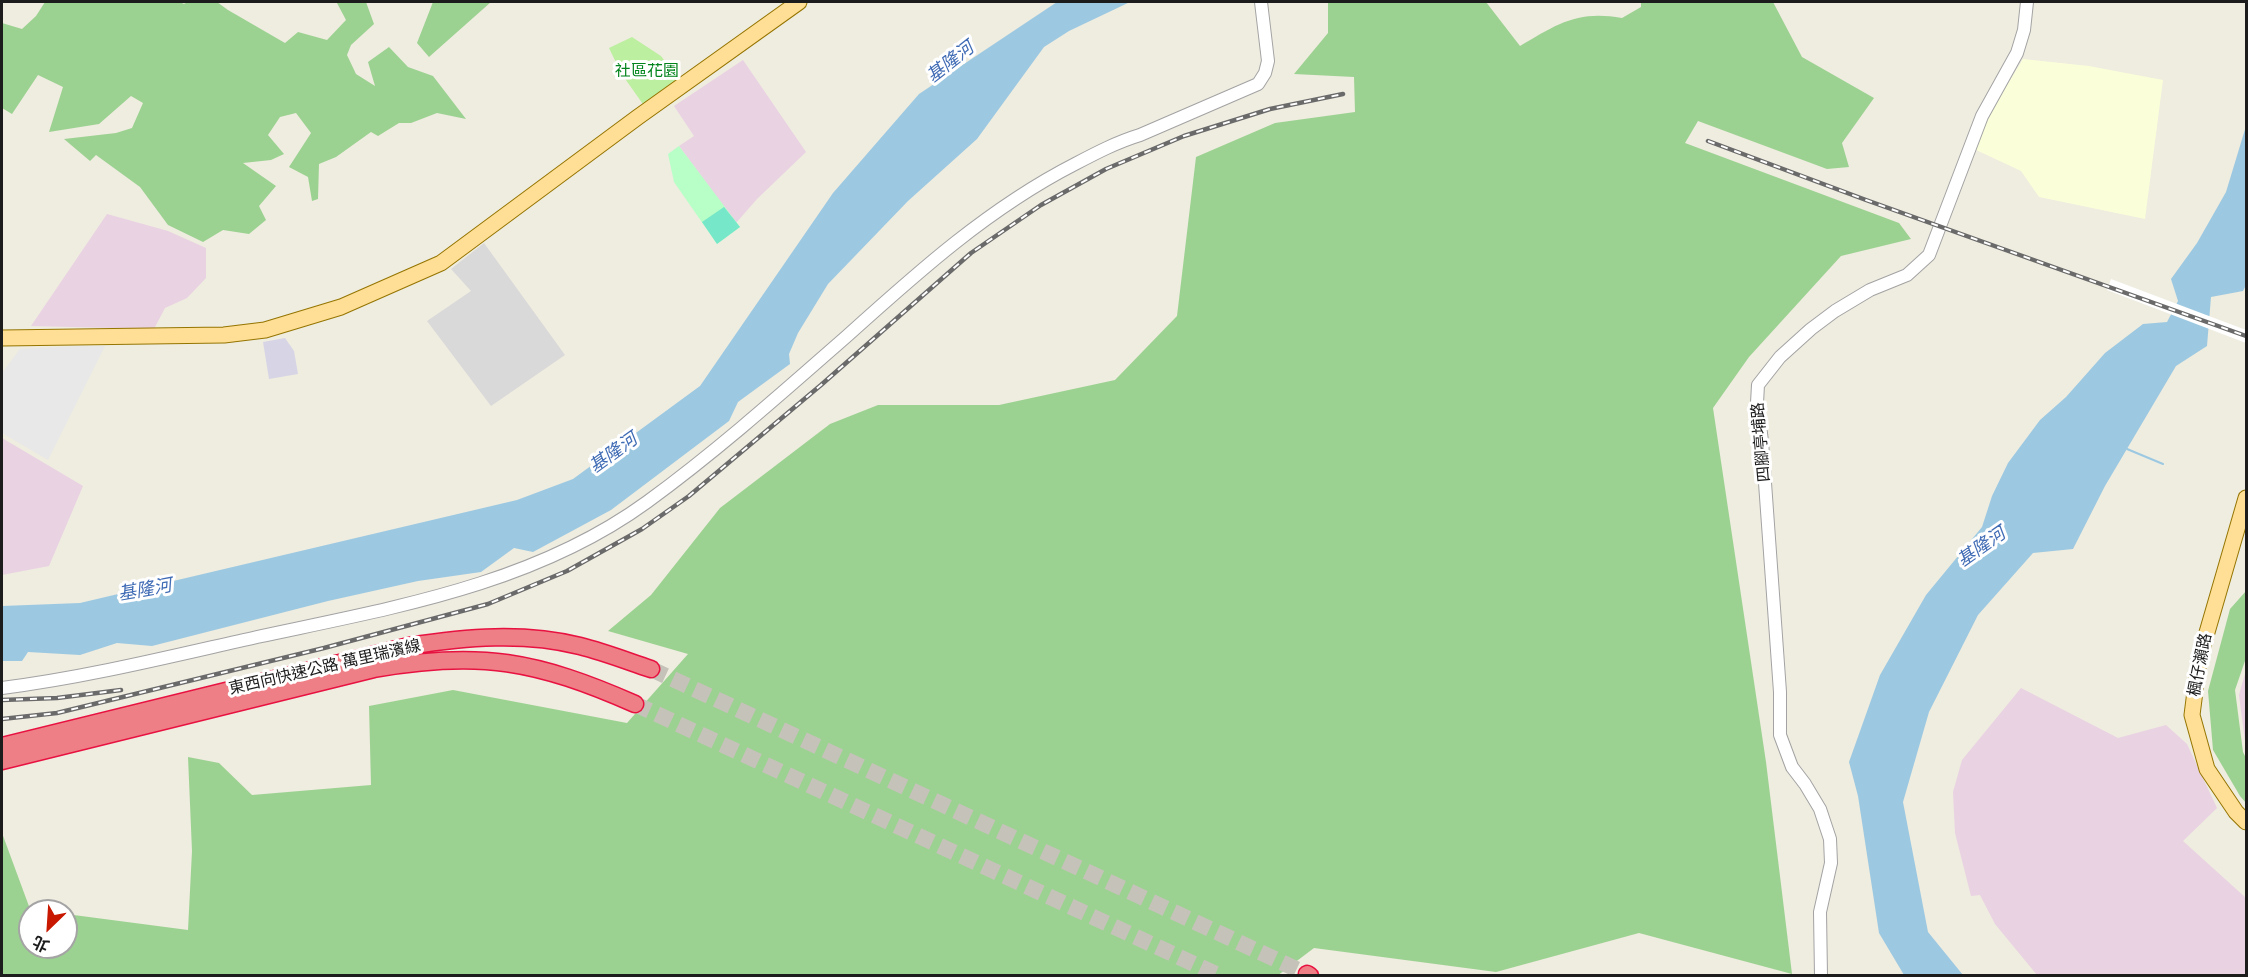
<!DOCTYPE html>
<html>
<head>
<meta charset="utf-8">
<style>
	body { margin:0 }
	#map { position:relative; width:2248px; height:977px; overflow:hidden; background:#efece0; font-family:Poppins,"Noto Sans TC",sans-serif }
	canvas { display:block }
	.frame { position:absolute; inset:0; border:3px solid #1c1c1c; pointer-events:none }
	.north { position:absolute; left:18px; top:899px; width:60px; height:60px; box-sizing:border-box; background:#fff; border:2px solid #a4a4a4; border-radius:50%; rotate:205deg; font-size:16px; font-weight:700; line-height:24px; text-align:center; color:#1c1c1c }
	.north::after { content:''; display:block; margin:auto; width:21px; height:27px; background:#c81800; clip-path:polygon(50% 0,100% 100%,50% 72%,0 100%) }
</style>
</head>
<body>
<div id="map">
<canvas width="2248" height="977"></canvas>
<div class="frame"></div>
<div class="north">北</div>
</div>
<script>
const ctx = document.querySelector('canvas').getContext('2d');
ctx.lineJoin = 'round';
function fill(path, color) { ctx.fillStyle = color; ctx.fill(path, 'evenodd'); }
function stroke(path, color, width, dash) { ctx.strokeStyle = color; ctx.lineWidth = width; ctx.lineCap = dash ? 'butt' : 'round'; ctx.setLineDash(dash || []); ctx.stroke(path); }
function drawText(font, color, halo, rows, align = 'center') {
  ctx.font = font + ' Poppins,"Noto Sans TC",sans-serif'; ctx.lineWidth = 6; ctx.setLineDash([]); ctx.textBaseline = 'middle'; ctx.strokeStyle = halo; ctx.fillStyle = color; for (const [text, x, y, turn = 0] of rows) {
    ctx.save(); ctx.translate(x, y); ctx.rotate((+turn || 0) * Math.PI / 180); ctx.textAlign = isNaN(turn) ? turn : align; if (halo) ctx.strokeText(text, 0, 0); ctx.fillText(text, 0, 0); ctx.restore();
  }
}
fill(new Path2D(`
	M 484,243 L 565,355 L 491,406 L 427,321 L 471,291 L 451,269 Z`), '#dad9d9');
fill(new Path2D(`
	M 743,60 L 806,152 L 757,199 L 736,223 L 679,146 L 694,136 L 674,106 Z
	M 107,214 L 168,231 L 206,248 L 206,278 L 187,298 L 165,308 L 154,329 L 31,326 Z
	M 2,438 L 83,486 L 49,566 L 2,575 Z
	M 2246,670 L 2246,749 L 2239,695 Z
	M 2021,688 L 2118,738 L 2166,725 L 2187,744 L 2217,808 L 2183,841 L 2246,898 L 2246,975 L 2037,975 L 1995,924 L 1980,895 L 1971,896 L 1955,833 L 1953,792 L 1962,760 Z`), '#e9d2e2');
fill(new Path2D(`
	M 2023,59 L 2089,66 L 2163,80 L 2145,219 L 2039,197 L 2021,171 L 1974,149 L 1984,123 Z`), '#faffd9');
fill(new Path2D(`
	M 632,37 L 661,56 L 683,85 L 652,117 L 621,73 L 609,48 Z`), '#bdefa0');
fill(new Path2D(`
	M 45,2 L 180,2 L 184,4 L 187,2 L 217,2 L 228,10 L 285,43 L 298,32 L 327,40 L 346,20 L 337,3 L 339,2 L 366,2 L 374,24 L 351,45 L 347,55 L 356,74 L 375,86 L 368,62 L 389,47 L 408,67 L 433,76 L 466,119 L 437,113 L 411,123 L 399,123 L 378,136 L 371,132 L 336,157 L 319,164 L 318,199 L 312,201 L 308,177 L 289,167 L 311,133 L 296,113 L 280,117 L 268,135 L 284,154 L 271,160 L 243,163 L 276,186 L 259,206 L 266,220 L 249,234 L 223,230 L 203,242 L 168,225 L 140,187 L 96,155 L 90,161 L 64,139 L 116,133 L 132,128 L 143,103 L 131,96 L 99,124 L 49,132 L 63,87 L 38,75 L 12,114 L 2,108 L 2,23 L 22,29 L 36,16 Z
	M 433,2 L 491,2 L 429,57 L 417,43 Z
	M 1328,2 L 1486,2 L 1520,46 C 1557,24 1578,10 1622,18 L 1641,7 L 1641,2 L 1773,2 L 1802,57 L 1874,98 L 1842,143 L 1849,167 L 1827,169 L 1698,121 L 1685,143 L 1899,223 L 1911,239 L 1841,256 L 1749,357 L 1713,408 L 1766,762 L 1792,974 L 1639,933 L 1496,972 L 1314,948 L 1277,976 L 2,975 L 2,833 L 30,909 L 44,911 L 30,911 L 30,947 L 66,947 L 66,914 L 188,930 L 192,851 L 188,757 L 219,763 L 252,795 L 371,785 L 369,706 L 453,690 L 627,723 L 688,654 L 608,631 L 651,595 L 720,508 L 830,424 L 878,405 L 999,405 L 1115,380 L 1177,316 L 1196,157 L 1275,123 L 1355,112 L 1354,77 L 1294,74 L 1328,33 Z
	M 2246,591 L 2246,658 L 2235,690 L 2243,752 L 2246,758 L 2246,803 L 2240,796 L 2213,750 L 2208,691 L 2230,609 Z`), '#9cd291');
fill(new Path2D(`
	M 679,146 L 740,227 L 717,244 L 674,182 L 668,154 Z`), '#b7ffc6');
fill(new Path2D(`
	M 724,207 L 740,227 L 717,244 L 702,222 Z`), '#76e7c9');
fill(new Path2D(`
	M 78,346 L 105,346 L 48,460 L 2,433 L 2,373 L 20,349 Z`), '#e8e8e8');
fill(new Path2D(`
	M 285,338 L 294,351 L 298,374 L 269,379 L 263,342 Z`), '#d7d5e5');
fill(new Path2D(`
	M 1057,2 L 1130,2 L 1069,31 L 1044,47 L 977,139 L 908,201 L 828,284 L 798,333 L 789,354 L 790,364 L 738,402 L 729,421 L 611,510 L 533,552 L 514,548 L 481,572 L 418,581 L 328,601 L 152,646 L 117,643 L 80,655 L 28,652 L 22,661 L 2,661 L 2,606 L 80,603 L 517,500 L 573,479 L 700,386 L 833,193 L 919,94 Z
	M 2246,126 L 2246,285 L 2243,291 L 2211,297 L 2207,346 L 2176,366 L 2105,486 L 2073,549 L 2033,553 L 1978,615 L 1929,712 L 1903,802 L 1928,932 L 1963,975 L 1904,975 L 1879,933 L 1858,796 L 1849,762 L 1880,675 L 1926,595 L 1982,527 L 1992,496 L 2008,463 L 2040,420 L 2066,397 L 2105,353 L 2143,324 L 2167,322 L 2178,301 L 2171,279 L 2197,243 L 2226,192 Z`), '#9cc9e1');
fill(new Path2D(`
	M 2111,279 L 2246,330 L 2246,343 L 2107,290 Z`), '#fff');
stroke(new Path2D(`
	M 2127,449 L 2163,464`), '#9cc9e1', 2);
stroke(new Path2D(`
	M 651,669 L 1307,974
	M 635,704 L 1220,976`), '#c5c2b9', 16, [16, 8]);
const minor = new Path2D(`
	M 2,688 C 88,677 172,656 257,637 C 391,608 533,585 647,502 C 717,451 782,393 847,336 C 918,272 989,208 1075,164 C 1096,153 1117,142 1140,135 L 1258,84 L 1265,73 L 1268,61 L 1261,2
	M 1821,976 L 1820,912 L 1831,863 L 1830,839 L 1820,809 L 1805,784 L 1792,767 L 1780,735 L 1780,692 L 1762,441 L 1757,403 L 1758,385 L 1780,357 L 1811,329 L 1835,311 L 1870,290 L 1907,275 L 1929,255 L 1982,116 L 2017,53 L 2024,30 L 2027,2`);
const major = new Path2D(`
	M 2,338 L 224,335 L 265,330 L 341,307 L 441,263 L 638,117 L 799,2
	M 2246,498 L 2199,660 L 2192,715 L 2207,769 L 2236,812 L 2246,822`);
const highway = new Path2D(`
	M 2,746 L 409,646 C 466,637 524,632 580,646 C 604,652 627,661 651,669
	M 2,761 L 374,669 C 480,650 537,661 635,704
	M 1307,974 L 1310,976`);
stroke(minor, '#a3a3a3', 14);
stroke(major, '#947500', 17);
stroke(highway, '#e81241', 19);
stroke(minor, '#fff', 12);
stroke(major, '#ffde95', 15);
stroke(highway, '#ef7f86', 16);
const rail = new Path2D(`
	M 1708,141 L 1866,200 L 2246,336
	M 2,700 L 57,698 L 121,690
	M 2,719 L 57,713 L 324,648 L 488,604 L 567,571 L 642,529 L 689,496 L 821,385 L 971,253 L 1041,205 L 1106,169 L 1184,136 L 1270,109 L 1343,94`);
stroke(rail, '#6a6a6a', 4.5);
stroke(rail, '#fff', 2, [7]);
drawText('16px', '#00841b', '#fff', [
	["社區花園",647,72]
]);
drawText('16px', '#1c1c1c', '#fff', [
	["四腳亭埔路",1762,442,-95],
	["楓仔瀨路",2201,665,-79],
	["東西向快速公路 萬里瑞濱線",325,668,-13]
]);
drawText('italic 18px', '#406cb5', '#fff', [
	["基隆河",951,63,-38],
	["基隆河",614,454,-36],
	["基隆河",1982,548,-35],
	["基隆河",145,591,-10]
]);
</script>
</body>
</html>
